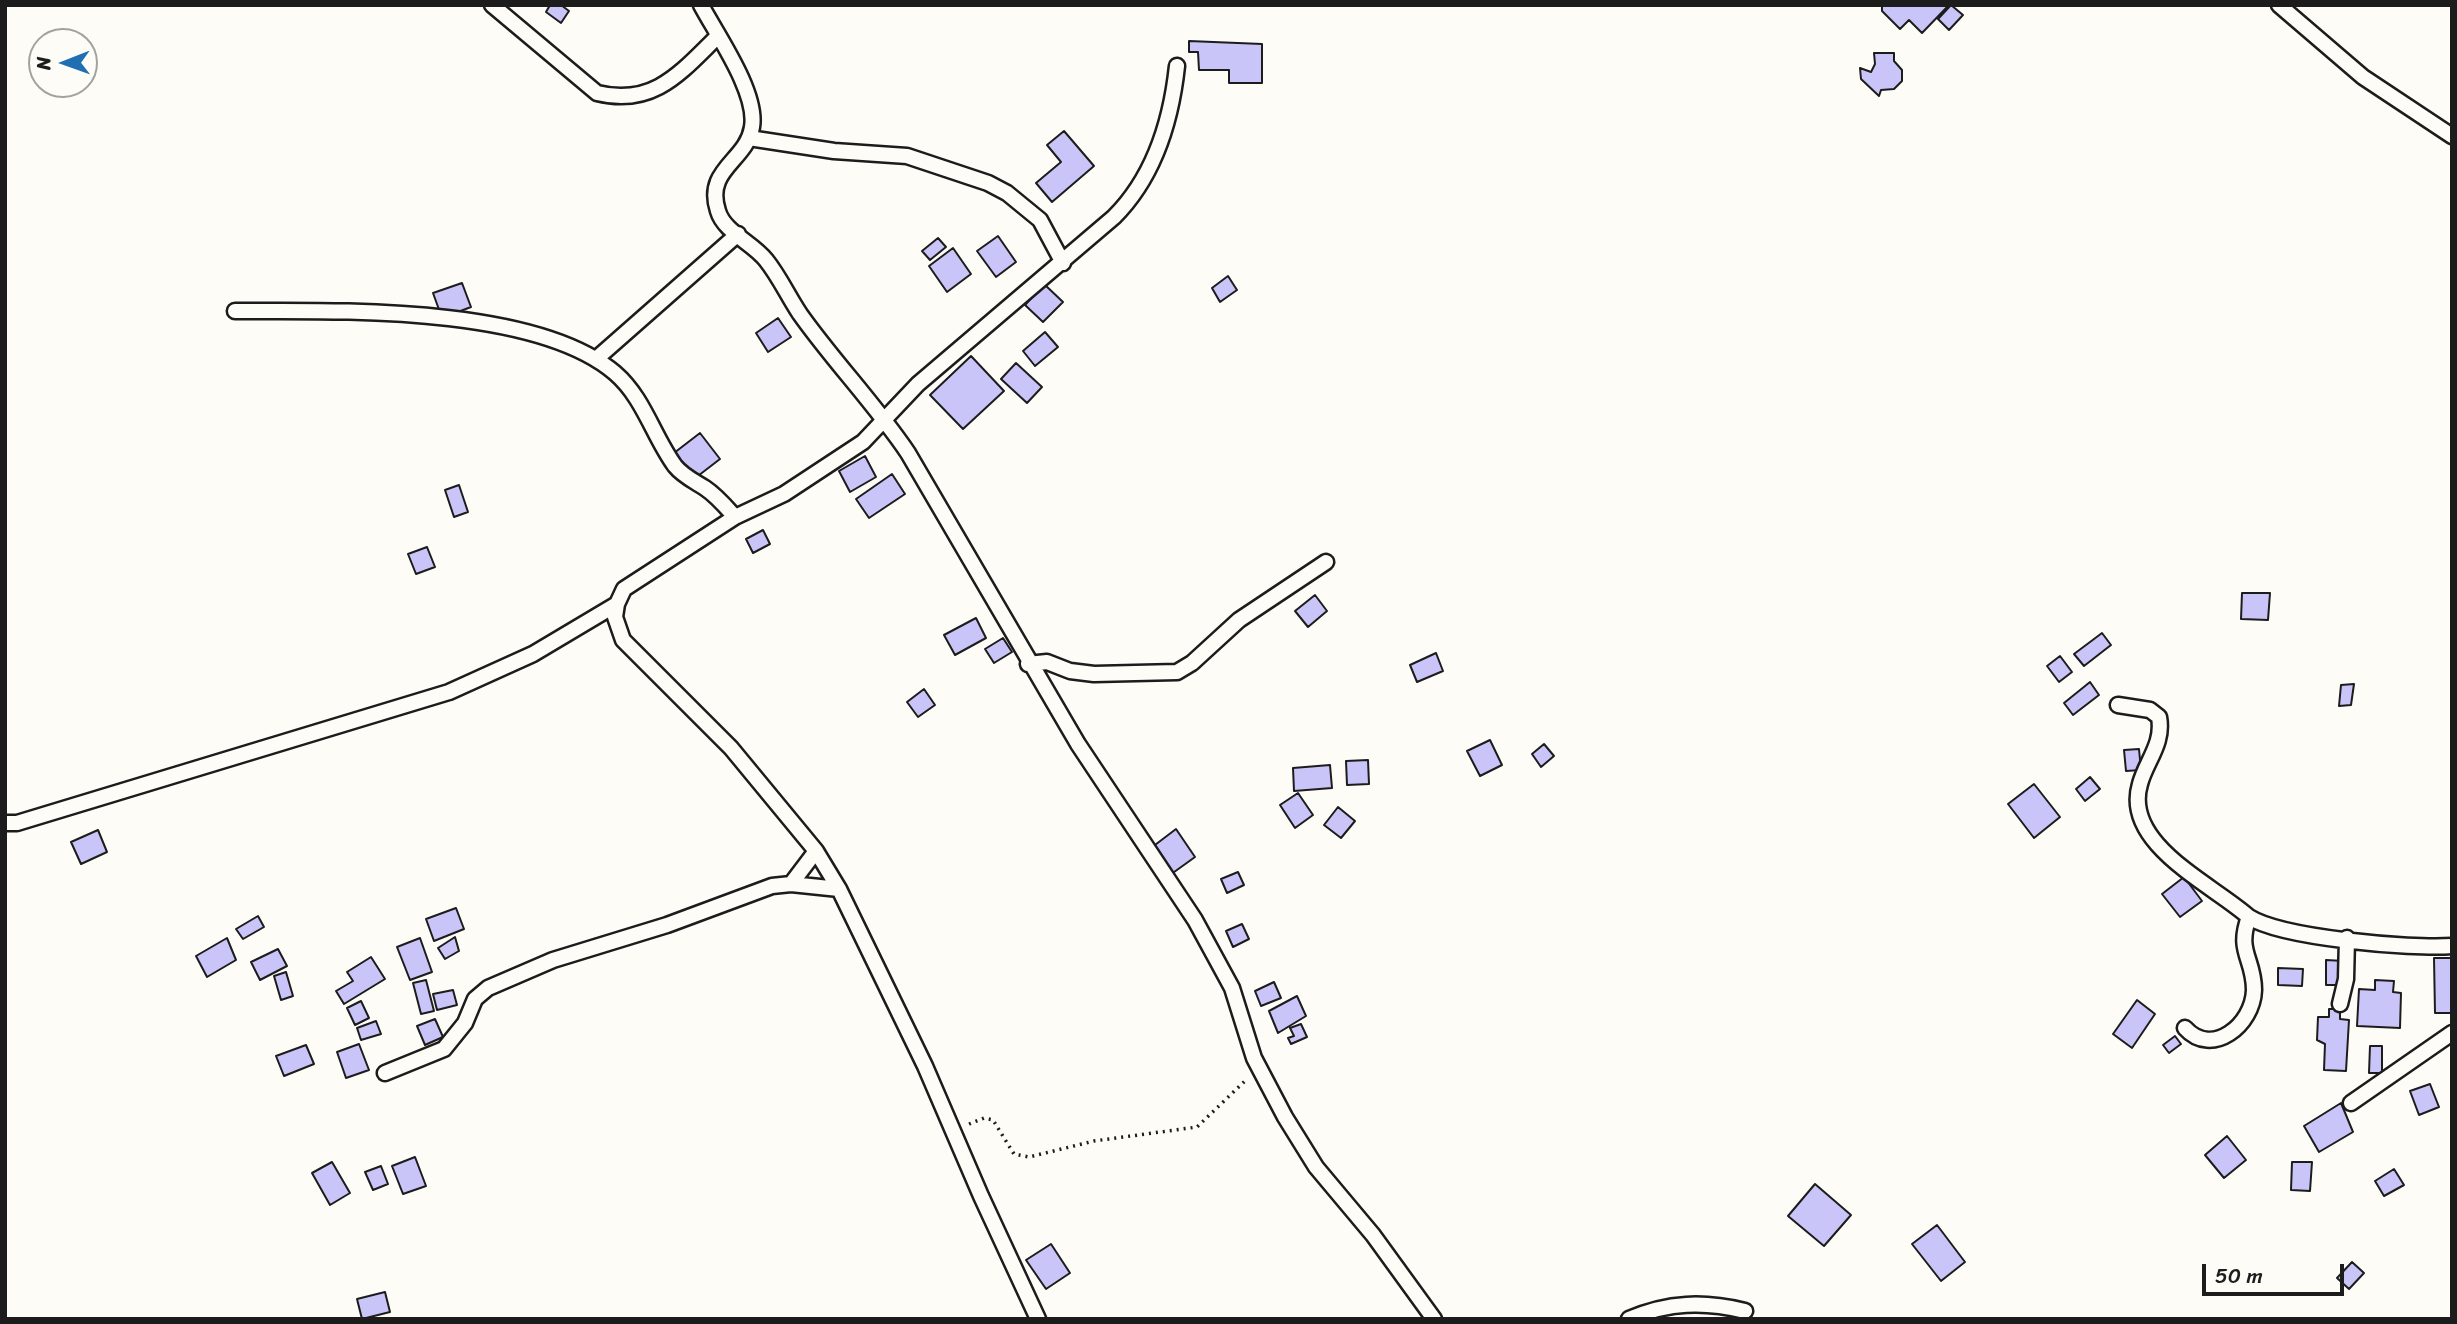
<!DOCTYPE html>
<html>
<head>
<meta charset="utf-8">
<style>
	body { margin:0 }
	#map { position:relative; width:2457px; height:1324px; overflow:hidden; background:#fdfcf7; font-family:Sriracha,sans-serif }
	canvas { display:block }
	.frame { position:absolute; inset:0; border:7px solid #1c1c1c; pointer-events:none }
	.north { position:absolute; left:28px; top:28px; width:70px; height:70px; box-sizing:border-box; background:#fdfcf7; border:2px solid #a3a29f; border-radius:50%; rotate:269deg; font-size:19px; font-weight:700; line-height:28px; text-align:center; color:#1c1c1c }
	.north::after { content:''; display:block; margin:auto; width:24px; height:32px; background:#1f6fb2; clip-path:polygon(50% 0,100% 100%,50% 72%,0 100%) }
	.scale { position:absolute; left:2202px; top:1264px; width:142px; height:32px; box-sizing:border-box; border:4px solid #1c1c1c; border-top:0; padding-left:9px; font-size:21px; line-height:24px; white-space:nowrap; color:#1c1c1c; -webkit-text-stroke:5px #fdfcf7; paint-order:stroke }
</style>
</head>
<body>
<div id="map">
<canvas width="2457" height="1324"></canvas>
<div class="frame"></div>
<div class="north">N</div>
<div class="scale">50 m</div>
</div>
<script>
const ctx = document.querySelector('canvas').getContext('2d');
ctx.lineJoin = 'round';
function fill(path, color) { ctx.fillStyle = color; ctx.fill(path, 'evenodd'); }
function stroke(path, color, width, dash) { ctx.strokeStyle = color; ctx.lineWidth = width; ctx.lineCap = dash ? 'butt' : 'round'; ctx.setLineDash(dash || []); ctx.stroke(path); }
const building = new Path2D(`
	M 550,5 L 561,5 L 569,11 L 561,23 L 546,12 Z
	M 1882,5 L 1949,5 L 1922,33 L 1909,20 L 1900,29 L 1882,11 Z
	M 1951,5 L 1963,15 L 1949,30 L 1938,19 Z
	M 1189,41 L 1262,44 L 1262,83 L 1229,83 L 1229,70 L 1199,70 L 1198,52 L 1189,52 Z
	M 1874,53 L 1894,53 L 1894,61 L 1902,70 L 1902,81 L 1894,89 L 1881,90 L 1879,96 L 1861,79 L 1860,68 L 1871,72 L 1875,64 Z
	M 1064,131 L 1094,166 L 1052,202 L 1036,183 L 1061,162 L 1047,145 Z
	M 998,236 L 1016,262 L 996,277 L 977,251 Z
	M 938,238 L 946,247 L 930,260 L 922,251 Z
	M 953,248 L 971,274 L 947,292 L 929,266 Z
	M 1228,276 L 1237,290 L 1220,302 L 1212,288 Z
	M 462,283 L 471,307 L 442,318 L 433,293 Z
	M 1044,284 L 1063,302 L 1043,322 L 1025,305 Z
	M 778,318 L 791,337 L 768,352 L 756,333 Z
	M 1045,332 L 1058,347 L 1035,366 L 1023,351 Z
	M 971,356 L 1004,391 L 963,429 L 930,395 Z
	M 1016,363 L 1042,387 L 1027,403 L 1001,379 Z
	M 700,433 L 720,459 L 694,479 L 674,453 Z
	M 865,456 L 876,477 L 850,492 L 839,471 Z
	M 892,474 L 905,494 L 869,518 L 856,499 Z
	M 459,485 L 468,512 L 454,517 L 445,490 Z
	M 763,530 L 770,544 L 753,553 L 746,539 Z
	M 427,547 L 435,567 L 416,574 L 408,554 Z
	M 2242,593 L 2270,593 L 2268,620 L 2241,619 Z
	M 1315,595 L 1327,611 L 1308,627 L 1295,611 Z
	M 976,618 L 986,638 L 955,655 L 944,635 Z
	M 2102,633 L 2111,645 L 2084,666 L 2074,654 Z
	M 1003,638 L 1012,652 L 994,663 L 985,649 Z
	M 1436,653 L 1443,671 L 1417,682 L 1410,665 Z
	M 2060,656 L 2072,672 L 2059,682 L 2047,666 Z
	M 2090,682 L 2099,695 L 2073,715 L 2064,703 Z
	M 2354,684 L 2351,705 L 2339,706 L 2341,685 Z
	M 924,689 L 935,705 L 918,717 L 907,702 Z
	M 1490,740 L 1502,765 L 1480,776 L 1467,751 Z
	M 1544,744 L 1554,756 L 1541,767 L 1532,754 Z
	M 2139,749 L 2141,770 L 2126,771 L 2124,750 Z
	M 1368,760 L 1369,784 L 1347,785 L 1346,761 Z
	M 1330,765 L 1332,788 L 1294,791 L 1293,768 Z
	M 2090,777 L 2100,789 L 2085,801 L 2076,789 Z
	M 2034,784 L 2060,817 L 2034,838 L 2008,804 Z
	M 1298,793 L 1313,815 L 1295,828 L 1280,805 Z
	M 1338,807 L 1355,821 L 1341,838 L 1324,825 Z
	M 1176,829 L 1195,857 L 1170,875 L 1151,848 Z
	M 98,830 L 107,852 L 81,864 L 71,842 Z
	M 1238,872 L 1244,885 L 1227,893 L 1221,879 Z
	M 2184,877 L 2202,901 L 2180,917 L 2162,894 Z
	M 456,908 L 464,929 L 434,941 L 426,919 Z
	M 258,916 L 264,927 L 243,939 L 236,929 Z
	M 1242,924 L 1249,939 L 1233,947 L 1226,931 Z
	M 455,937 L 459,951 L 445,959 L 438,948 Z
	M 227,938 L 236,960 L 207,977 L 196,956 Z
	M 420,938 L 432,972 L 410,980 L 397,947 Z
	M 278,949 L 287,966 L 260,980 L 251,962 Z
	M 371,957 L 385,979 L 344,1004 L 336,991 L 353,981 L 347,972 Z
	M 2434,958 L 2452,958 L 2452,1013 L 2435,1013 Z
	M 2326,960 L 2344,961 L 2342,985 L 2326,985 Z
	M 2278,968 L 2303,969 L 2302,986 L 2278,985 Z
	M 286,972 L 293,996 L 281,1000 L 274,976 Z
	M 426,980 L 434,1011 L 421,1014 L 413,983 Z
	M 2375,980 L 2394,981 L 2393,992 L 2401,993 L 2400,1028 L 2357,1026 L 2359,989 L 2375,990 Z
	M 1274,982 L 1281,998 L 1261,1006 L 1255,991 Z
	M 453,990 L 457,1005 L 437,1010 L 433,994 Z
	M 1297,996 L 1306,1016 L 1278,1033 L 1269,1011 Z
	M 2137,1000 L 2155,1014 L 2132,1048 L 2113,1034 Z
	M 361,1001 L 369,1018 L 355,1025 L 347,1008 Z
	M 2329,1009 L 2340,1009 L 2340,1019 L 2349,1020 L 2346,1071 L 2324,1070 L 2325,1044 L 2317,1040 L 2318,1017 L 2329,1017 Z
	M 435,1019 L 443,1037 L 425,1045 L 417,1026 Z
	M 376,1021 L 381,1034 L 361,1040 L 357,1028 Z
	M 1301,1024 L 1307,1037 L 1291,1044 L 1288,1038 L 1294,1036 L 1290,1028 Z
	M 2175,1036 L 2181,1044 L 2169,1053 L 2163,1045 Z
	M 359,1044 L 369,1070 L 346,1078 L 337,1052 Z
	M 306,1045 L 314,1064 L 284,1076 L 276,1056 Z
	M 2370,1046 L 2382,1046 L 2382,1073 L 2369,1073 Z
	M 2430,1084 L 2439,1107 L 2419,1115 L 2410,1091 Z
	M 2341,1103 L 2353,1132 L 2319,1152 L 2304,1126 Z
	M 2227,1136 L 2246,1160 L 2224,1178 L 2205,1155 Z
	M 415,1157 L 426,1186 L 403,1194 L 392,1166 Z
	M 332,1162 L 350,1193 L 330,1205 L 312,1173 Z
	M 2292,1162 L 2312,1162 L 2310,1191 L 2291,1190 Z
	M 381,1166 L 388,1184 L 373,1190 L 365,1172 Z
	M 2394,1169 L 2404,1185 L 2384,1196 L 2375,1181 Z
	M 1815,1184 L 1851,1215 L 1824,1246 L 1788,1216 Z
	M 1937,1225 L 1965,1262 L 1941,1281 L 1912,1244 Z
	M 1051,1244 L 1070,1273 L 1046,1289 L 1026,1260 Z
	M 2352,1262 L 2364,1273 L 2349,1289 L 2337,1278 Z
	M 385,1292 L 390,1312 L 362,1319 L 357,1299 Z`);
fill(building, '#cac5f8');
stroke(building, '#1c1c1c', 2);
const minor = new Path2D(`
	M 492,5 L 597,93 C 654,107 681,72 718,36
	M 701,5 C 717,35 758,93 752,127 C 747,161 704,169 718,211 C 724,232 753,243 766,260 C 779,276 788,296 800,314 C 834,362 875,404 908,453 L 1078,744 L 1195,920 L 1232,988 L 1254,1058 L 1285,1117 L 1316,1167 L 1373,1235 L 1434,1319
	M 2279,5 L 2363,77 L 2452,136
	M 749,138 L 834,151 L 907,156 L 988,183 L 1007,193 L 1040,220 L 1063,263
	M 235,311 C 338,311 535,305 615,373 C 644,398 653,436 675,466 C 683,476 694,481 705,488 C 717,496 726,507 735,517
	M 596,359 L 738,234
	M 1028,664 L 1047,662 L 1070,671 L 1094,674 L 1177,672 L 1192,663 L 1239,620 L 1326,562
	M 2118,705 L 2150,710 L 2159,717 C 2164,744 2146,761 2140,784 C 2122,844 2212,884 2249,917 C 2282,938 2410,949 2452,946
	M 5,823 L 17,823 L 449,692 L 533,654 L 617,604
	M 791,884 L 816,851
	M 2340,1004 L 2346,979 L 2347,938
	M 2185,1028 C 2212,1058 2253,1025 2254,990 C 2254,958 2236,952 2249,917
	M 385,1073 L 444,1049 L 465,1023 L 475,999 L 488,988 L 553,960 L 667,925 L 772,886 L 791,884 L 839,889
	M 2351,1103 L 2452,1033
	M 1038,1319 L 981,1196 L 925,1066 L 839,889 L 816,851 L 731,748 L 623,640 L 615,617 L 617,604 L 624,589 L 735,517 L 784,494 L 863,442 L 918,384 L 1114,217 C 1154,177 1171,122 1177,66
	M 1629,1319 C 1668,1302 1704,1301 1745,1311`);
stroke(minor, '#1c1c1c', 19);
stroke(new Path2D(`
	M 969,1124 L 984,1118 L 993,1120 L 1014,1154 L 1029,1157 L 1094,1141 L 1197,1127 L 1247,1079`), '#1c1c1c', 3.5, [2, 5]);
stroke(minor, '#fdfcf7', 14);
</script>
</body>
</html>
